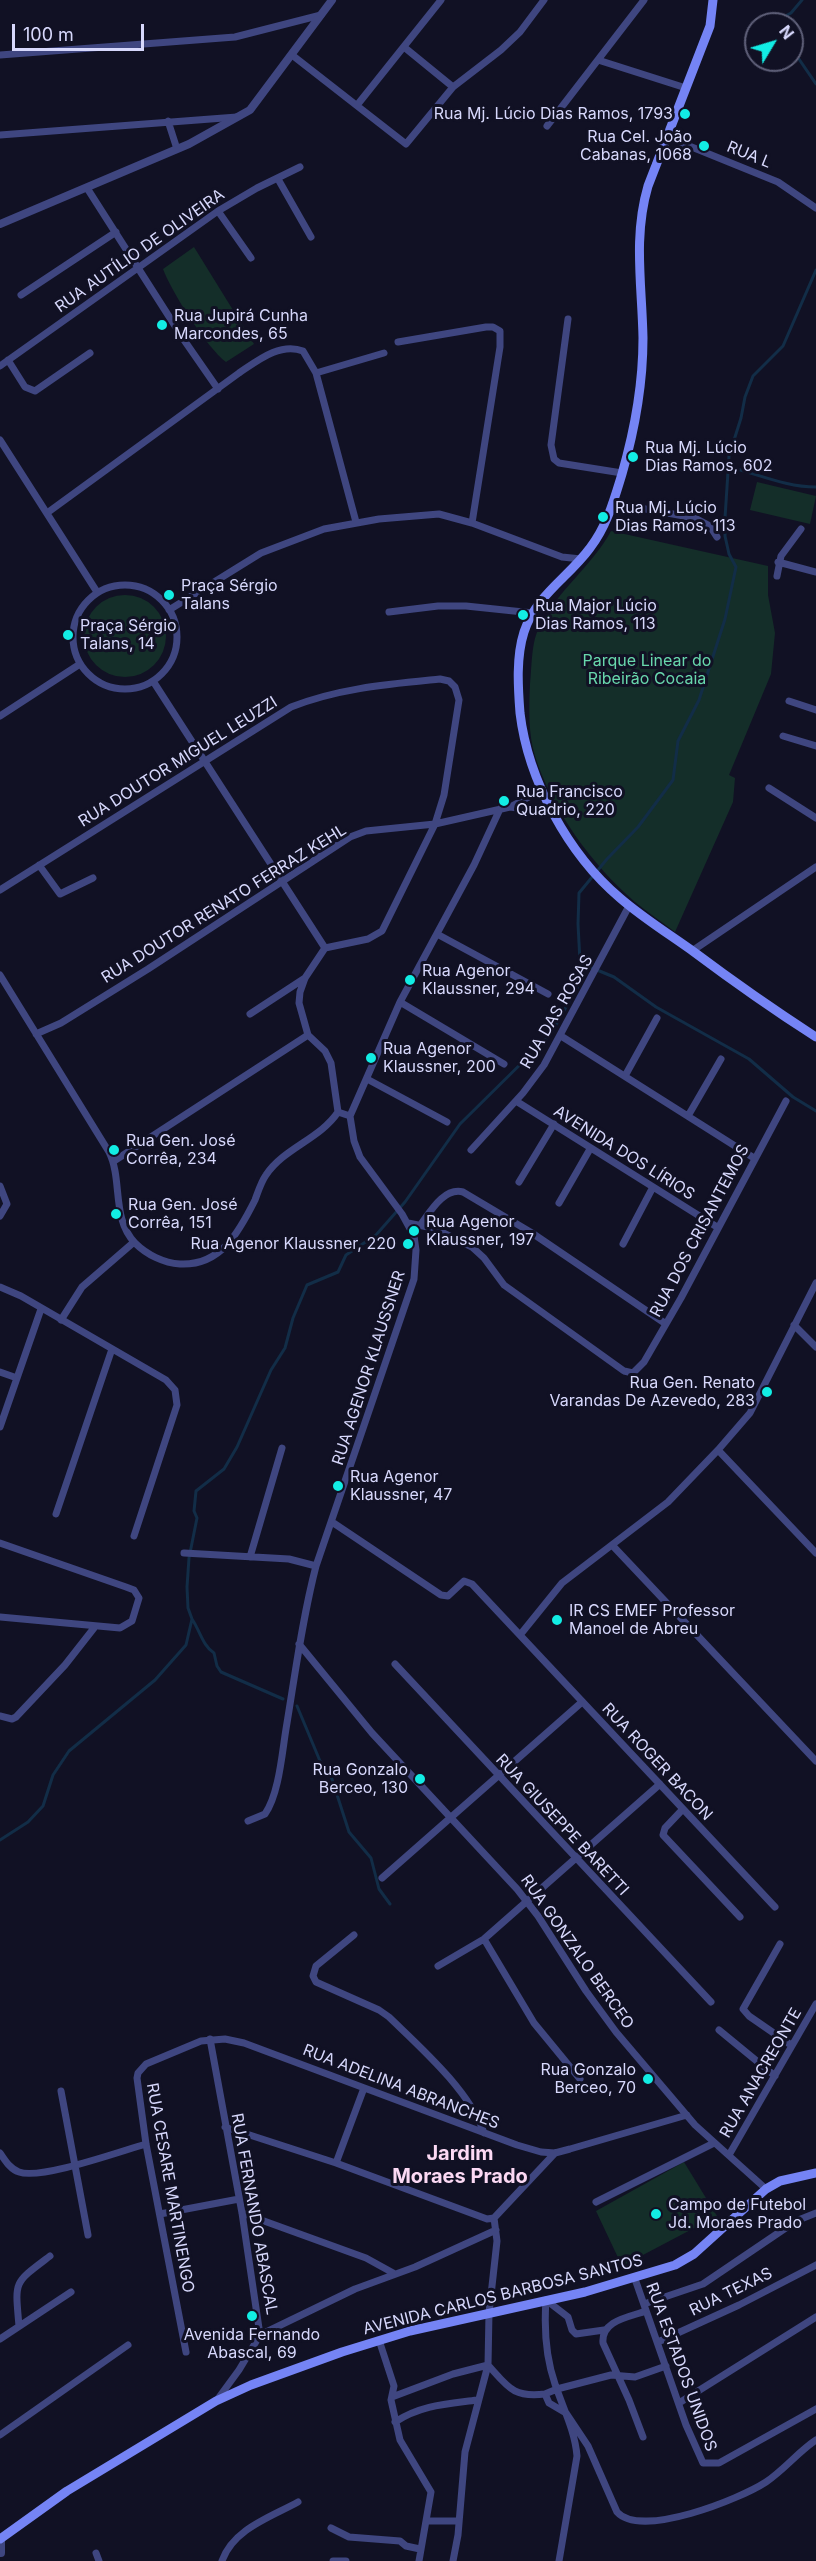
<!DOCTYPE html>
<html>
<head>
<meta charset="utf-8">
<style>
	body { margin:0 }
	#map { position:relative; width:816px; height:2561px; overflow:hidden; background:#111124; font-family:Inter,sans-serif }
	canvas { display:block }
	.north { position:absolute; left:744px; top:12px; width:60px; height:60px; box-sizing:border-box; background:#111124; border:2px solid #60617a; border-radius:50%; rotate:52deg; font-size:16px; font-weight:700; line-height:24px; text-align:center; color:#d7d8fc }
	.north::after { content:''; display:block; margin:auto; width:21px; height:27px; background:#12ede4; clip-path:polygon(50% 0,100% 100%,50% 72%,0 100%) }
	.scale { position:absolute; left:12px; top:24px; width:132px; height:27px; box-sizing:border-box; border:3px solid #d7d8fc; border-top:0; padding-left:8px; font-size:18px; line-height:21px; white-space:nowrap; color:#d7d8fc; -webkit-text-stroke:4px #111124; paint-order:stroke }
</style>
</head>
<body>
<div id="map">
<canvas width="816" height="2561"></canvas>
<div class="north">N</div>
<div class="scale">100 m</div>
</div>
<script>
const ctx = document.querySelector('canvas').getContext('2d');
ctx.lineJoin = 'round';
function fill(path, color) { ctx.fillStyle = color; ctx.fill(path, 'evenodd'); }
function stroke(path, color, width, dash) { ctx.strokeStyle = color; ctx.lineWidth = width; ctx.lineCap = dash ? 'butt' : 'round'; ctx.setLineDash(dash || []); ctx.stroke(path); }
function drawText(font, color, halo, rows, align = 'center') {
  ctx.font = font + ' Inter,sans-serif'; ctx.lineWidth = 6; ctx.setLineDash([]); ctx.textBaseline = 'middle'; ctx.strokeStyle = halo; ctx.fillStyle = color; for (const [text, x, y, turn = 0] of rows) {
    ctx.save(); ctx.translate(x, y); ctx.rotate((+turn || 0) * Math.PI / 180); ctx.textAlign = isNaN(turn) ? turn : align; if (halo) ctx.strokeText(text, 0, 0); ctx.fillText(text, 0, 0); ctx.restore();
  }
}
fill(new Path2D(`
	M 194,247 L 254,344 L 226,362 C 207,348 171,291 163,269 Z
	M 757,482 L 816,496 L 810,524 L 750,510 Z
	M 611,531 L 768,566 L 768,595 L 775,633 L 771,674 L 729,775 L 735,778 L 733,802 L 675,932 C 662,922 647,912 635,902 C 592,865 552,810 535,756 C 528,734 529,707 530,684 C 532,666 531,641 540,626 C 558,590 592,566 611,531 Z
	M84 636a41 41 0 1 1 82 0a41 41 0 1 1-82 0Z
	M 684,2162 L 717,2216 L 622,2266 L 596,2211 Z`), '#142e29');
stroke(new Path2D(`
	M 776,24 L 778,20 L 791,13 L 802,0
	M 792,49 L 816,84
	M 729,467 C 758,474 786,487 816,487
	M 580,963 L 614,977 L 656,1007 L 749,1059 L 793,1097 L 816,1111
	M 192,1619 C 200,1631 203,1646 214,1653 L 217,1666 L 221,1672 L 283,1699
	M 297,1706 L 320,1761 L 330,1773 L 349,1832 L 371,1858 L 379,1889 L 390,1904
	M 0,1840 L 28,1822 L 43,1806 L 53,1775 L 69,1751 L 155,1680 L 186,1645 L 192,1619 L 188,1608 L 187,1587 L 189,1558 L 197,1518 L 194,1511 L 196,1491 L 224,1469 L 237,1447 L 271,1370 L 285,1348 L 293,1318 L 307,1285 L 338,1272 L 346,1255 L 376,1235 L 405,1202 L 460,1124 L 550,1035 L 581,981 L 578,924 L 579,893 L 607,859 L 638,827 L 673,780 L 678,741 L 699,700 L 725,619 L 736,567 L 729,554 L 725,536 L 725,518 L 729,456 L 741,418 L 745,397 L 753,376 L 783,346 L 816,270`), '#122d47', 3);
stroke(new Path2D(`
	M 404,47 L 453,87
	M 0,55 L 235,37 L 321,15
	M 292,55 L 406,144 L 453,87 L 501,50 L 520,32 L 544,0
	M 598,60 L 686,88
	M 358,104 L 441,0
	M 168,121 L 177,149
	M 547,126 L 644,0
	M 0,135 L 237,117
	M 667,137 L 778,182 L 816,208
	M 278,179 L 311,237
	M 87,188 L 184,340 L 218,389
	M 218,211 L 251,258
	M 21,295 L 116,232
	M 568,319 L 551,445 L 554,459 L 559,463 L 622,473
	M 398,342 L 486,327 L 493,327 L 500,331 L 500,347 L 472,523
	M 8,360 L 25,387 L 35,391 L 90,353
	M 0,366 L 218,211 L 257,188 L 300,167
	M 316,373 L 384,353
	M 0,440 L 97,592
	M 612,503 L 695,518 L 710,526 L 717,537
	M 47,513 L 239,373 C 257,361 280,342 303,351 L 316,373 L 356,522
	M 778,562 L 816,572
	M 777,576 L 781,556 L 801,529
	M73 637a52 52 0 1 1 104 0a52 52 0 1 1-104 0Z
	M 169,610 L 261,553 L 324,529 L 379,519 L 439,514 L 472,523 L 562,557 L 581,559
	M 389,612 L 438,606 L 466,606 L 533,613
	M 153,681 L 325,948
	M 789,701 L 816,710
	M 0,716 L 80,664
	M 783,736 L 816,746
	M 769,788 L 816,818
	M 510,807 L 542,790
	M 39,865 L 60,894 L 93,878
	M 0,890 L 291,707 C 339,688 390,684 440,679 L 449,681 L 455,687 L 459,700 L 444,795 L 435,824 L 382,931 L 368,939 L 325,948
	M 437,934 L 548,994
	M 325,948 L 305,978 L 300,992 L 299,1003 L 308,1035 L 325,1051 L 331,1063 L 338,1112
	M 692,951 L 816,867
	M 0,975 L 109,1152 C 123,1180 111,1218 135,1243 C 147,1255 164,1263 180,1264 C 221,1266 239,1232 255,1200 C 258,1192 261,1182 266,1175 C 284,1148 320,1139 338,1112 L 350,1116
	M 400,1002 L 504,1064
	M 250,1014 L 305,978
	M 36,1034 L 61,1023 L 148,969 L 350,837 L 366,831 L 435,824 L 510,807 L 554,813
	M 561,1036 L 754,1158
	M 625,1076 L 657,1018
	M 367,1079 L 447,1122
	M 516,1101 L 717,1227
	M 688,1116 L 721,1059
	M 471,1150 L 523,1093 L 544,1065 L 629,906
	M 114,1161 L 308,1035
	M 519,1182 L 554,1124
	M 0,1186 L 7,1204 L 0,1216
	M 559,1203 L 590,1149
	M 408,1223 L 433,1228 L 472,1247 L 484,1258 L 504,1285 L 624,1371 L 633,1373 L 644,1362 L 681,1298 L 786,1101
	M 421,1224 C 430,1212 444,1187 463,1192 L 532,1233 L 666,1324
	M 623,1244 L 653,1187
	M 0,1287 L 21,1296 L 166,1380 L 175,1390 L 177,1405 L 134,1536
	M 61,1320 L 82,1287 L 134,1242
	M 794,1325 L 816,1347
	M 0,1372 L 17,1378
	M 0,1427 L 41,1309
	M 718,1450 L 816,1553
	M 56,1514 L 112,1349
	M 332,1522 L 441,1595 L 448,1596 L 464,1581 L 472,1584 L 775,1907
	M 0,1543 L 126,1587 L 134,1590 L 139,1598 L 132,1621 L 120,1628 L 0,1617
	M 612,1545 L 816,1761
	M 184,1553 L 289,1559 L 316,1566
	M 250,1557 L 282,1448
	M 520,1635 L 562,1583 L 668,1502 L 718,1450 L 750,1413 L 816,1283
	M 299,1644 L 372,1733 L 517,1889 L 538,1916 L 586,1991 L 616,2032 L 695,2125 L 766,2189
	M 395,1664 L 711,2002
	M 0,1716 L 12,1719 L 16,1717 L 65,1665 L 94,1628
	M 683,1809 L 665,1828 L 663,1835 L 740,1917
	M 248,1821 L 265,1814 C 279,1794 282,1753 286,1729 C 295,1675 302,1620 316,1566 L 414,1279 L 416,1250 L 414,1236 L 402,1214 L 360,1157 L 354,1141 L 350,1116 L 400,1002 L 474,865 L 500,809
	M 382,1878 L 582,1702
	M 354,1935 L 316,1966 L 313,1976 L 316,1982 L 379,2010 L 389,2017 C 421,2048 470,2091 484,2133
	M 484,1939 L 534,2023 L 580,2079
	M 780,1944 L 743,2009 L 749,2016 L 791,2045
	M 438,1966 L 484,1939 L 660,1784
	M 719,2030 L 775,2076
	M 210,2039 L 242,2213 L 260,2335 L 239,2370 L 217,2400
	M 61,2091 L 88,2235
	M 225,2127 L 336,2163 L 487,2219 L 494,2218 L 555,2153
	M 0,2153 C 5,2160 10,2169 19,2172 C 41,2180 121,2151 146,2144
	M 729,2155 L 816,2004
	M 336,2163 L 364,2088
	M 596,2202 L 714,2143
	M 242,2213 L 366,2258 L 395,2274
	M 160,2214 L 239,2199
	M 635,2279 L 686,2425 L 703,2463 L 719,2463 L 816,2409
	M 546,2300 C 544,2328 546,2358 555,2384 C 563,2408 575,2431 577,2456 L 559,2561
	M 546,2300 L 568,2317 L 572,2330 L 576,2334 L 604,2330
	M 644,2304 L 703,2284 L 796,2221 L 816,2213
	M 19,2326 C 15,2280 13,2284 50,2256
	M 260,2335 L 355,2289 L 415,2267 L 496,2230
	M 0,2339 L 71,2292
	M 379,2340 L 394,2386 L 391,2400 L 400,2440 L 431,2492 L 419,2561
	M 658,2342 L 739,2305 L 816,2265
	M 186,2352 L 146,2144 L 137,2078 L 138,2073 L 146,2064 L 201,2041 L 225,2039 L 244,2043 L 517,2145 L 541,2152 L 555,2153 L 570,2149 L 687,2115
	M 392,2397 L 453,2374 L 488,2365 C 508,2387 513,2398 545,2394
	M 679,2403 L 816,2317
	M 566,2413 L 588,2446 L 617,2512 C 641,2539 740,2499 766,2482 C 784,2470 798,2452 816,2440
	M 566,2413 L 549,2403 L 545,2394 L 557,2389 L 611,2375 L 635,2377 L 666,2366
	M 395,2422 C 421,2405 447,2404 477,2400
	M 0,2435 L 128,2345
	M 643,2437 L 629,2400 L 603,2343 C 601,2320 630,2317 646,2311
	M 426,2521 L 459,2521
	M 331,2528 L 349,2537 L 400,2541 L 406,2546 L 420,2549
	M 96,2553 L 99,2561
	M 222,2561 C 233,2529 271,2517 298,2502
	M 333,2561 L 346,2561
	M 453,2561 L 458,2535 L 465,2452 L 488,2365 L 489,2313 L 497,2241 L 494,2218`), '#3f4680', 7);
stroke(new Path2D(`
	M 0,224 L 189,144 L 250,110 L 332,0
	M 1,2539 L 1,2553`), '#3f4680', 8);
stroke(new Path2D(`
	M 713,0 L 710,26 L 648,186 C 633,237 642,285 643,338 C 643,384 635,429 622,474 C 614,500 607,526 590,548 C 568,578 536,595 524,632 C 516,657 518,687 520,713 C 528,780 568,854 620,898 C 643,918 669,934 694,952 C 734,982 774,1010 816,1037
	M 0,2539 L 67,2491 L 216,2401 L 251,2385 L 342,2352 L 410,2331 L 585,2292 L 675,2265 L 694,2254 L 766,2189 L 780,2181 L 816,2173`), '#7584f5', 9);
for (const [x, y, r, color] of [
	[685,114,6,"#12ede4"],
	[704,146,6,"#12ede4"],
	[162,325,6,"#12ede4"],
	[633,457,6,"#12ede4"],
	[603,517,6,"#12ede4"],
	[169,595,6,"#12ede4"],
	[523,615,6,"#12ede4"],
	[68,635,6,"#12ede4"],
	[504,801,6,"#12ede4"],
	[410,980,6,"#12ede4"],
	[371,1058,6,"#12ede4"],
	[114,1150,6,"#12ede4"],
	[116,1214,6,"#12ede4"],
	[414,1231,6,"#12ede4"],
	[408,1244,6,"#12ede4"],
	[767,1392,6,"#12ede4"],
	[338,1486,6,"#12ede4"],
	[557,1620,6,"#12ede4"],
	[420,1779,6,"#12ede4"],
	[648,2079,6,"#12ede4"],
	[656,2214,6,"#12ede4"],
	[252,2316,6,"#12ede4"]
]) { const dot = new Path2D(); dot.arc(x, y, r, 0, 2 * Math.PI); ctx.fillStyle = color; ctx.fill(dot); stroke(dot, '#111124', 2); }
drawText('16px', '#d7d8fc', '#111124', [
	["Rua Mj. Lúcio Dias Ramos, 1793",673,114,"right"],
	["Rua Cel. João",692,137,"right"],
	["Cabanas, 1068",692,155,"right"],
	["Rua Jupirá Cunha",174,316],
	["Marcondes, 65",174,334],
	["Rua Mj. Lúcio",645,448],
	["Dias Ramos, 602",645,466],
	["Rua Mj. Lúcio",615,508],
	["Dias Ramos, 113",615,526],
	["Praça Sérgio",181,586],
	["Talans",181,604],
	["Rua Major Lúcio",535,606],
	["Dias Ramos, 113",535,624],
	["Praça Sérgio",80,626],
	["Talans, 14",80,644],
	["Rua Francisco",516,792],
	["Quadrio, 220",516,810],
	["Rua Agenor",422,971],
	["Klaussner, 294",422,989],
	["Rua Agenor",383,1049],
	["Klaussner, 200",383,1067],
	["Rua Gen. José",126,1141],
	["Corrêa, 234",126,1159],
	["Rua Gen. José",128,1205],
	["Corrêa, 151",128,1223],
	["Rua Agenor",426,1222],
	["Klaussner, 197",426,1240],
	["Rua Agenor Klaussner, 220",396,1244,"right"],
	["Rua Gen. Renato",755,1383,"right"],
	["Varandas De Azevedo, 283",755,1401,"right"],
	["Rua Agenor",350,1477],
	["Klaussner, 47",350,1495],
	["IR CS EMEF Professor",569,1611],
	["Manoel de Abreu",569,1629],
	["Rua Gonzalo",408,1770,"right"],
	["Berceo, 130",408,1788,"right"],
	["Rua Gonzalo",636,2070,"right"],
	["Berceo, 70",636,2088,"right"],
	["Campo de Futebol",668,2205],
	["Jd. Moraes Prado",668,2223],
	["Avenida Fernando",252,2335,"center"],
	["Abascal, 69",252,2353,"center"]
], 'left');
drawText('16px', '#d7d8fc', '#111124', [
	["RUA L",749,155,22],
	["RUA AUTÍLIO DE OLIVEIRA",140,251,-35],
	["RUA DOUTOR MIGUEL LEUZZI",178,762,-32],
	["RUA DOUTOR RENATO FERRAZ KEHL",224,904,-32],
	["RUA DAS ROSAS",557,1012,-60],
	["AVENIDA DOS LÍRIOS",624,1153,32],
	["RUA DOS CRISANTEMOS",700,1231,-62],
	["RUA AGENOR KLAUSSNER",369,1368,-72],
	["RUA ROGER BACON",657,1762,47],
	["RUA GIUSEPPE BARETTI",562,1825,47],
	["RUA GONZALO BERCEO",577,1952,55],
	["RUA ANACREONTE",761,2073,-60],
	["RUA ADELINA ABRANCHES",401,2087,21],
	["RUA CESARE MARTINENGO",170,2188,80],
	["RUA FERNANDO ABASCAL",254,2214,80],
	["RUA TEXAS",731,2292,-26],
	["AVENIDA CARLOS BARBOSA SANTOS",503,2295,-14],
	["RUA ESTADOS UNIDOS",681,2367,70]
]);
drawText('16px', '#68d7ac', '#111124', [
	["Parque Linear do",647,661],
	["Ribeirão Cocaia",647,679]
]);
drawText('bold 20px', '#fcd9f4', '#111124', [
	["Jardim",460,2154],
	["Moraes Prado",460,2177]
]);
</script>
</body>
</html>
